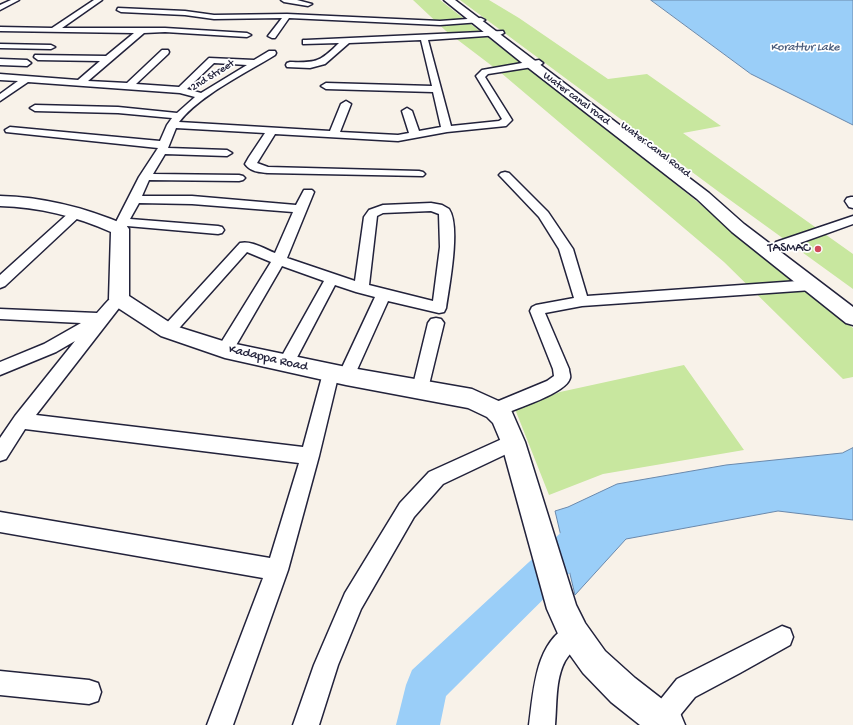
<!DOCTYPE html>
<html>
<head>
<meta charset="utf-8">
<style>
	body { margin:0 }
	canvas { display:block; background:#f8f2e9 }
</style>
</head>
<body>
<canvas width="853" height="725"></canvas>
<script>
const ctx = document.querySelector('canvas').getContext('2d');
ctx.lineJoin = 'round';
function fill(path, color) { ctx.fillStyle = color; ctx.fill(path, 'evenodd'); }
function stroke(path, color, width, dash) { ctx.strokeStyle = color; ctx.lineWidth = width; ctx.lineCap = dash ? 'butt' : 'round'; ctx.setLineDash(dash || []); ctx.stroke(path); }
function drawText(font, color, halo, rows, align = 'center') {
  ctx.font = font + ' "Gochi Hand",sans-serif'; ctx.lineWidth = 3.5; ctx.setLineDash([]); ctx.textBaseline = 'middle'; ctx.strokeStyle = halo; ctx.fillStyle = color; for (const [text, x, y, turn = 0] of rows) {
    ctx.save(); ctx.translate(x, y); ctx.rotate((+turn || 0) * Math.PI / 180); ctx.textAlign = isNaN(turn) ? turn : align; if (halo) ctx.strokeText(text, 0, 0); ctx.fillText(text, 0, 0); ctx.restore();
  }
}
fill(new Path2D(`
	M 413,0 L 440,0 L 668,178 L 853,328 L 853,377 L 843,379 L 724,262 L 500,72 L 446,31 Z
	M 460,0 L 489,0 L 519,18 L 608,79 L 647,74 L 721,126 L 683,133 L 853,254 L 853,289 L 719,192 Z
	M 684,365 L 744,450 L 603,474 L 549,495 L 515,409 L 560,392 Z`), '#c8e79f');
const water = new Path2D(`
	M 651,0 L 853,0 L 853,125 L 751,74 Z
	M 853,448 L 853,520 L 778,511 L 626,539 L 575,595 L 555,511 L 568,507 L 617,484 L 726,465 L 842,453 Z`);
fill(water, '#9acef8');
stroke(water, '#6a89ac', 1);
fill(new Path2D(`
	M 593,509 L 605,514 L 611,526 L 605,538 L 446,696 L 440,725 L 396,725 L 406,685 L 412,670 L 581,514 Z`), '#9acef8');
const street = new Path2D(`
	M 11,0 L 19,0 L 0,10 L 0,5 Z
	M 94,0 L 102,0 L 62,28 L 165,28 L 247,33 L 251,35 L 247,37 L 165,32 L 144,33 L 88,81 L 127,83 L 162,50 L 168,50 L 169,52 L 168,54 L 136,84 L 179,87 L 209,58 L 254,60 L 269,51 L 275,51 L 276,53 L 275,55 C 246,73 200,95 179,122 L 330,131 L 341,104 L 346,101 L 351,104 L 340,132 L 398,135 L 409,133 L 402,111 L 407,108 L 412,111 L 419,131 L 441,127 L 433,92 L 326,89 L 321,86 L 326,83 L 432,86 L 421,40 L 349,43 L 325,64 L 310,68 L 287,67 L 286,65 L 287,63 L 290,62 C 316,63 320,62 339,43 L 303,44 L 303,40 L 306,40 L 503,31 L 504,33 L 500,35 L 428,40 L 451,126 L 499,121 L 502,119 L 476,76 L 482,70 L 539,60 L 543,63 L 539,66 L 488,74 L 485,77 L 512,120 L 506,126 L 447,132 L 398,141 L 275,134 L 257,163 L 268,167 L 419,171 L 423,172 L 425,174 L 423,176 L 268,173 C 259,172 251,172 245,164 L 249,157 L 265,133 L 176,128 L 168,148 L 227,150 L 232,153 L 227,156 L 165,154 L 153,174 L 239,175 L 243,176 L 245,178 L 243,180 L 239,181 L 149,180 L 142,196 L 192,196 L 296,205 L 304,190 L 312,190 L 314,192 L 287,258 L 355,281 L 364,217 L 369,210 L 383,205 L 431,203 L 442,205 L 449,209 C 461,226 449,287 446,308 L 444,312 L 439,313 L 388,301 L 352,381 L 346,382 L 340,381 L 338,377 L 319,456 L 288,570 L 233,725 L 207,725 L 263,578 L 0,532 L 0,512 L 270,558 L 299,463 L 25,429 L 6,459 L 0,461 L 0,438 L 15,416 L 75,341 L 56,352 L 0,375 L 0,362 L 44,344 L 81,323 L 0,319 L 0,309 L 97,313 C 105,305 112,292 124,295 L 126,299 L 36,415 L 303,447 L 323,373 L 325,368 L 331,367 L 337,368 L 339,374 L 375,297 L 356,292 L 335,285 L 292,367 L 286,369 L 280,367 L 278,363 L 324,281 L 282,266 L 231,354 L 225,356 L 219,354 L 217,350 L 219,346 L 271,262 L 247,252 L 173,335 L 168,337 L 163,335 L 160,331 L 163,327 L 240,243 C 251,240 265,249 275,253 L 293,212 L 192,204 L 139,203 L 130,219 L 218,226 L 222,227 L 224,230 L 222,233 L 218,234 L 127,226 L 124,232 L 116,232 L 114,229 L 116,222 L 139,177 L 158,148 L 6,132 L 5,130 L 10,127 L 160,141 L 167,125 L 172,118 L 118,113 L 35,111 L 30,108 L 35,105 L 118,107 L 177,113 L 195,97 L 180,93 L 28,82 L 0,101 L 0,94 L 18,81 L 0,80 L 0,74 L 78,80 L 100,61 L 38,60 L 34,57 L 35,55 L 106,56 L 134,33 L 0,31 L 0,27 L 52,28 ZM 214,63 L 247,65 L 201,93 L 187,89 ZM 431,211 L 439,214 L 440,247 L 433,301 L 369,285 L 377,216 L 383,213 Z
	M 281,0 L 297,0 L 312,4 L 308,6 L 284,2 Z
	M 118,8 L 185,11 L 214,15 L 287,14 L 440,21 L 481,18 L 485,20 L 481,22 L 440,25 L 289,18 L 275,38 L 272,38 L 268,36 L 282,18 L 214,19 L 185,15 L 121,12 L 117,10 Z
	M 0,44 L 51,45 L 55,47 L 51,49 L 0,48 Z
	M 0,59 L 27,60 L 31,63 L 27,66 L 0,65 Z
	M 505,172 L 509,173 L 548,212 L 573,249 L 587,296 L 812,280 L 817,282 L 819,285 L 817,288 L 812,290 L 582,306 L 545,313 L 569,369 C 569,372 571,376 570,378 C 567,393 515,409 501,415 L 495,417 L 489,415 L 486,410 L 489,405 L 547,381 L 554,376 L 553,369 L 530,311 L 532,307 L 536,305 L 574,298 L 559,249 L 539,217 L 501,177 L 499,175 L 501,173 Z
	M 851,197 L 853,197 L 853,208 L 849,207 L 845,201 L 847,198 Z
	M 76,209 L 80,210 L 82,213 L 80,216 L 5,286 L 0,288 L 0,275 L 72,210 Z
	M 853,216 L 853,224 L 786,248 L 781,249 L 776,248 L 774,245 L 776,242 Z
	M 436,318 L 441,319 L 444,323 L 428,389 L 426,394 L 420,396 L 414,394 L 412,389 L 428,323 L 431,319 Z
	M 513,434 L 519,436 L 522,442 L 519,448 L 443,484 L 414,517 L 361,609 L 338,665 L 319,725 L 293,725 L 314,665 L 345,593 L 400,503 L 429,472 Z
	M 574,623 L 582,626 L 585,634 C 581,645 571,651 565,661 C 555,680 557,704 555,725 L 529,725 C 534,689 535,639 574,623 Z
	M 782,626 L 790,629 L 793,637 L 790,645 L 740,673 L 695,697 L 672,725 L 651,725 L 649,719 L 652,710 L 677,679 Z
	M 0,671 L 89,680 L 98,683 L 101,692 L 98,701 L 89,704 L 0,695 Z`);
const secondary = new Path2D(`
	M 444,0 L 455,0 L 709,193 L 744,224 L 853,307 L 853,325 L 846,323 L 732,232 L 697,199 L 526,66 Z
	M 0,196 C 44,197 86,208 126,225 L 129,229 L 129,296 L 175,326 L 226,342 L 346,367 L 472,389 L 503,403 L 511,410 L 525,442 L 576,605 L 585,623 L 605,651 L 635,678 L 680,713 L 685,725 L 640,725 L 611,702 L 583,673 L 563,645 L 547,609 L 501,442 L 493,423 L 487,417 L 468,408 L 346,385 L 225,358 L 161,336 L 112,304 L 109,299 L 111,232 C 75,216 39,207 0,206 Z`);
stroke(street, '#22223b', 3);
stroke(secondary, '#22223b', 3);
fill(street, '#fff');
fill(secondary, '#fff');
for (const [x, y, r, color] of [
	[818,249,4,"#d1495b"]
]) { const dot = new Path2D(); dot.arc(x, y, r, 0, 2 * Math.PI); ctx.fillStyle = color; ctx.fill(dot); stroke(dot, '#fff', 1.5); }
drawText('11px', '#22223b', '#fff', [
	["2nd Street",213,76,-32],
	["Water canal road",576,99,37],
	["Water Canal Road",655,150,37]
]);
drawText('italic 12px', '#4c5e7d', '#fff', [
	["Korattur Lake",805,48]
]);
drawText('13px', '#22223b', '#fff', [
	["TASMAC",810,249]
], 'right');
drawText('13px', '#22223b', '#fff', [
	["Kadappa Road",268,359,13]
]);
</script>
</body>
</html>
